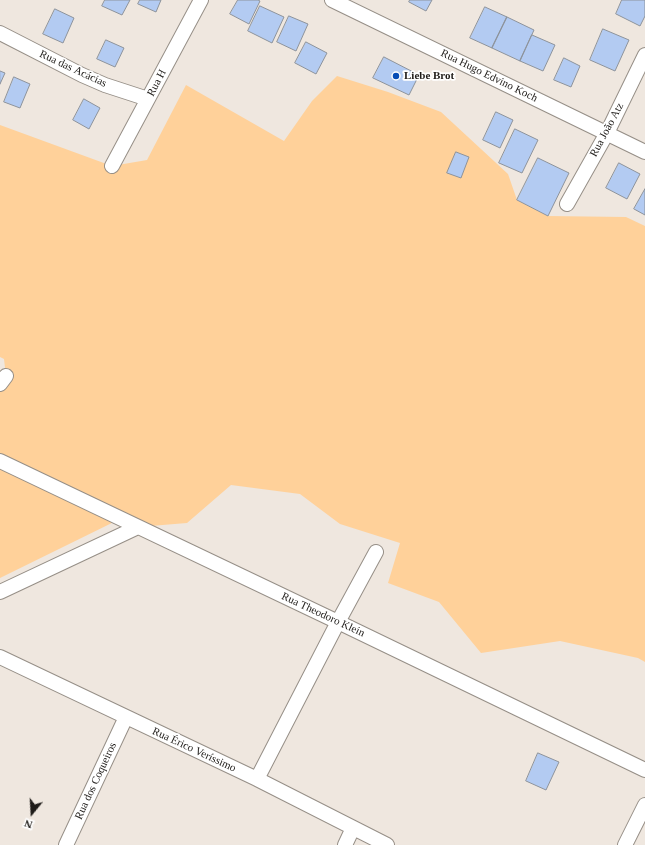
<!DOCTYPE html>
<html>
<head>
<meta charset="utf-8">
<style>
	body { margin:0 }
	#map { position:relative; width:645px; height:845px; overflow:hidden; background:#efe7df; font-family:"Times New Roman",serif }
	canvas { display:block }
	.north { position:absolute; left:12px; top:793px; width:40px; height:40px; -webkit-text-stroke:3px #fff; paint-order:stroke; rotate:198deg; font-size:11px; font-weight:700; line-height:16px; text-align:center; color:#1e1b18 }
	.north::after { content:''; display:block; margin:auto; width:14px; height:18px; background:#1e1b18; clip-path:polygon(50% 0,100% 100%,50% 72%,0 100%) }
</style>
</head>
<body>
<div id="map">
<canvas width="645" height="845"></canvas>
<div class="north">N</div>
</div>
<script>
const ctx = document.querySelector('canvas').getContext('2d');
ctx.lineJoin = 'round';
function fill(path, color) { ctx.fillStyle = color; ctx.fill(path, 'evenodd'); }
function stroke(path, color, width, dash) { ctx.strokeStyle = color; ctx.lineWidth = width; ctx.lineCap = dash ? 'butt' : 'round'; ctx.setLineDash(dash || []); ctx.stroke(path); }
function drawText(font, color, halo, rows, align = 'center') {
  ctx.font = font + ' "Times New Roman",serif'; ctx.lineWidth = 3.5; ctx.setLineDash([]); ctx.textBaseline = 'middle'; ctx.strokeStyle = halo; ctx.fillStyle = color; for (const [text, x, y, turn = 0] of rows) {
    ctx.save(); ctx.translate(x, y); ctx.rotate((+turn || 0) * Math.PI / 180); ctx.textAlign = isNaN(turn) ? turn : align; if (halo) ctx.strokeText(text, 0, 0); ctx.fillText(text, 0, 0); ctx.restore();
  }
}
fill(new Path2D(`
	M 337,76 L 388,92 L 441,112 L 508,174 L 517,200 L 548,216 L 626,217 L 645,226 L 645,662 L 638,658 L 560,641 L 481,653 L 439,602 L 388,583 L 400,543 L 340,524 L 300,494 L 231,485 L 187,523 L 138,527 L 120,519 L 0,578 L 0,384 L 6,376 L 4,359 L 0,357 L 0,125 L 112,166 L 147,160 L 186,85 L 284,141 L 312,101 Z`), '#ffd19a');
const building = new Path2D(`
	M 105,0 L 130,0 L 122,15 L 102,6 Z
	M 140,0 L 161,0 L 156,12 L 138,4 Z
	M 238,0 L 258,0 L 260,1 L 249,24 L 230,14 Z
	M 410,0 L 432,0 L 426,11 L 409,2 Z
	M 622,0 L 645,0 L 645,16 L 640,26 L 616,14 Z
	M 260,6 L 284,17 L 272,43 L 248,31 Z
	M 485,7 L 507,17 L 492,48 L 470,38 Z
	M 55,9 L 74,18 L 63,43 L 43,34 Z
	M 289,16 L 308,24 L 296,51 L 277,42 Z
	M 507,17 L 534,30 L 520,61 L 492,48 Z
	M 603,29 L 629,40 L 615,71 L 590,60 Z
	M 532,35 L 555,45 L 543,71 L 520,61 Z
	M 106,40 L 124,48 L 115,67 L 97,59 Z
	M 306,42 L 327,53 L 316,74 L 295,63 Z
	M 384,57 L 419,75 L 409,95 L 373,78 Z
	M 564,58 L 580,66 L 571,87 L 554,80 Z
	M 0,71 L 5,73 L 0,84 Z
	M 14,77 L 30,84 L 20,108 L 4,102 Z
	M 84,99 L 100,108 L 89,129 L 73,120 Z
	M 496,112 L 513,120 L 500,148 L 483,140 Z
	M 515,129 L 538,140 L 522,173 L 499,163 Z
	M 456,152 L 469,157 L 461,178 L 447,173 Z
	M 538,158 L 569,173 L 548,216 L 517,200 Z
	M 619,163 L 640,174 L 627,199 L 606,188 Z
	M 645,189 L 645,215 L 634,209 Z
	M 538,753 L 559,762 L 546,790 L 526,781 Z`);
fill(building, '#b3cbf2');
stroke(building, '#8d939b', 1);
const minor = new Path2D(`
	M 332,0 L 645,152
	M 0,33 L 82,75 L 105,85 L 148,99
	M 112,166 L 201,0
	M 567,204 L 607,133 L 645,55
	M 0,384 L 6,376
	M 0,461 L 338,622 L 645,770
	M 0,592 L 138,527
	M 0,657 L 257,779 L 387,845
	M 257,779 L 338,622 L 376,552
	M 66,845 L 126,717
	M 345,845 L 353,828
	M 625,845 L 645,805`);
stroke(minor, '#968f87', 16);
stroke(minor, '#fff', 14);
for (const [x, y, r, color] of [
	[396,76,4,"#064cb6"]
]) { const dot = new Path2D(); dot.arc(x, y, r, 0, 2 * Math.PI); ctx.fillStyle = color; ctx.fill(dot); stroke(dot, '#fff', 1.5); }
drawText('11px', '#1e1b18', '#fff', [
	["Rua das Acácias",73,69,25],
	["Rua Hugo Edvino Koch",489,76,26],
	["Rua H",157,83,-62],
	["Rua João Atz",607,130,-62],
	["Rua Theodoro Klein",323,615,25],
	["Rua Érico Veríssimo",194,750,25],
	["Rua dos Coqueiros",96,781,-65]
]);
drawText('bold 11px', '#1e1b18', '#fff', [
	["Liebe Brot",404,76]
], 'left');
</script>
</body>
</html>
